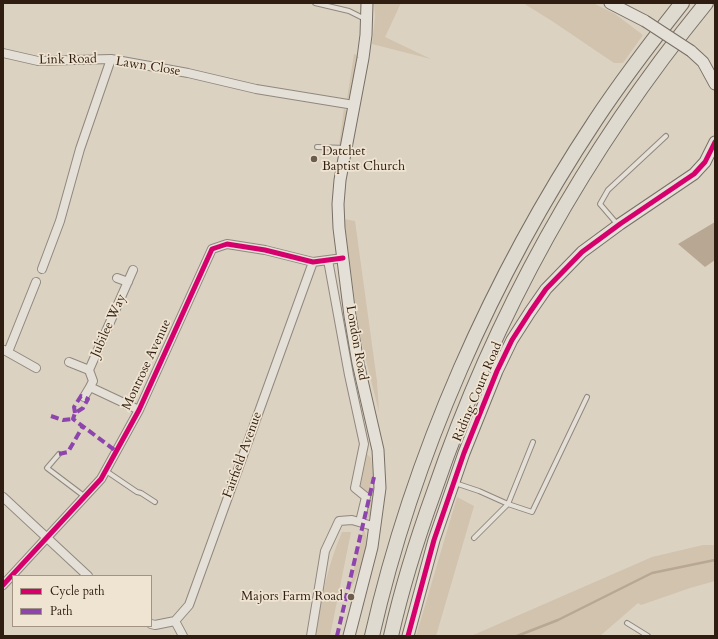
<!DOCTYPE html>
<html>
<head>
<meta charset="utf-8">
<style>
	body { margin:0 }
	#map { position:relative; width:718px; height:639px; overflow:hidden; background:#dcd2c2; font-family:Cardo,serif }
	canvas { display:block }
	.frame { position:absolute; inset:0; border:4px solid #2f1d11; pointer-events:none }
	.legend { position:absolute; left:12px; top:575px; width:140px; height:52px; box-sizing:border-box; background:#efe4d1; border:1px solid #a29484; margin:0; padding:5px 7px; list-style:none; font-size:12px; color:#2f1d11 }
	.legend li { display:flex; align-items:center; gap:8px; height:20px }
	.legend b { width:20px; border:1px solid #a29484 }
</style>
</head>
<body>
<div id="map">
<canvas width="718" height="639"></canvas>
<div class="frame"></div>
<ul class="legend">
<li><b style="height:5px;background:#d6006c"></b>Cycle path</li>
<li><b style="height:5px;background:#8e44ad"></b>Path</li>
</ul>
</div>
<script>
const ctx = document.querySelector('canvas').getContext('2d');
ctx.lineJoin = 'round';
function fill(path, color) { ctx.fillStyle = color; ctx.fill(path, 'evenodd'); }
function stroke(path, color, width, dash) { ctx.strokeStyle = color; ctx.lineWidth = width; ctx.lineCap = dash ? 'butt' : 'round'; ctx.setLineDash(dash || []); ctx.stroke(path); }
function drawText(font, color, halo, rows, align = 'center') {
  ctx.font = font + ' Cardo,serif'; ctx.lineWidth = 3.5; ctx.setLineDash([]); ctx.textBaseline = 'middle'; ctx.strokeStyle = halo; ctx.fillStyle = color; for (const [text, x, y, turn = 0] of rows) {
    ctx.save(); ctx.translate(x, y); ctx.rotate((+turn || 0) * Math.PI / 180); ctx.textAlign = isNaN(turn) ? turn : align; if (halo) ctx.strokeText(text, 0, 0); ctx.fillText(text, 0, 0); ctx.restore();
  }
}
fill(new Path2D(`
	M 374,3 L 401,3 L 385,37 L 431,59 L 372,44 L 375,17 Z
	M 523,3 L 593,3 L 615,14 L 643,35 L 623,63 L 614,63 L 552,21 Z
	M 354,54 L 360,55 L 350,97 L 347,99 Z
	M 344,108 L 347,112 L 343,146 L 339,145 Z
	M 344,219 L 355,221 L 377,381 L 379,412 L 359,332 Z
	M 367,454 L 371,458 L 373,474 L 368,496 L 360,489 Z
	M 374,482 L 375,482 L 372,514 L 367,519 L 365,518 Z
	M 457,497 L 474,506 L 436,636 L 416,636 Z
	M 363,529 L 364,529 C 372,549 358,572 350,591 L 349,591 Z
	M 342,532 L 351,532 L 330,636 L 316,636 C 320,600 328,565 342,532 Z
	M 703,545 L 715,545 L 715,581 L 690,588 L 641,605 L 638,603 L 600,636 L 471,636 L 652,557 Z`), '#d1c3ad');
fill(new Path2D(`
	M 715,222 L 715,260 L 705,267 L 678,244 Z`), '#b8a893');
stroke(new Path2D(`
	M 517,636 L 558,620 L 652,573 L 715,560`), '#b8a893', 2.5);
const lane = new Path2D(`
	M 315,3 L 349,11 L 361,17 L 365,18
	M 317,147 L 345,148
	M 618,225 L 600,204 L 608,190 L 666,136
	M 59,454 L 47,468 L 84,496
	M 106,471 L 137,492 L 141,493 L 155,502
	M 455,483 L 479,491 L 508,504 L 532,512 L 587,397
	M 474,538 L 508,504 L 533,442
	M 627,623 L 648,636`);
const street = new Path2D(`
	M 3,53 L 38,61 L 111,59 L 188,73 L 256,89 L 354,105
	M 328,260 L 349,375 L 364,444 L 355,488 L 366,497 L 360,522
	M 42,269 L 60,221 L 80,149 L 111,59
	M 117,278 L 128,282
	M 4,350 L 36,368
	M 8,352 L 36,282
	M 69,362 L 89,370
	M 90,387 L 93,381 L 89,370 L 133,270
	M 84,397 L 90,387 L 139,410
	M 3,497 L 88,576
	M 3,585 L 101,479 L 139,410 L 212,249 L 227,244 L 265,250 L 313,262 L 343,258
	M 175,621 L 183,636
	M 151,624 L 155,625 L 175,621 L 189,605 L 313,262
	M 311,636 L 325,551 L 339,521 L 352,520 L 376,527`);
const secondary = new Path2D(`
	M 610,3 L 645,21
	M 691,51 L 703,62 L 715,84
	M 349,636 L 372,547 L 380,488 L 378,450 L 358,363 L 350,316 L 339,228 L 338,204 L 340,180 L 363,58 L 366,35 L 367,3
	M 408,636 L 434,540 L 464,453 L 497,371 L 512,340 L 530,312 L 546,289 L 582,252 L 620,224 L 694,174 L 705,162 L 715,142`);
const highway = new Path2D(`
	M 372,636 C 413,455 493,275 595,121 C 622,80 652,41 682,3
	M 391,636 C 402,587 417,539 434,492 C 495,313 587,149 706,3`);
stroke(lane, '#90887e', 6);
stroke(street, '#90887e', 10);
stroke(secondary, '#777066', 13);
stroke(highway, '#777066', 16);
stroke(lane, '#e4dfd7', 4);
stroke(street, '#e4dfd7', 8);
stroke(secondary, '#e4dfd7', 11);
stroke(highway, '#dfdad0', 14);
const secondaryBridge = new Path2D(`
	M 645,21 L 691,51`);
stroke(secondaryBridge, '#777066', 13, []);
stroke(secondaryBridge, '#e4dfd7', 11);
stroke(new Path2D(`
	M 75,413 L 74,407 L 81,396 L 88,399 L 83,408 L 75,413 L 73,419 L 116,451
	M 51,416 L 63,420 L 73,419
	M 59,454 L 68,452 L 83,426
	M 337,636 L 374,477`), '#8e44ad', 4, [8, 4]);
stroke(new Path2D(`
	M 3,585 L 101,479 L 139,410 L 212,249 L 227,244 L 265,250 L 313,262 L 343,258
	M 408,636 L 434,540 L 464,453 L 497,371 L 512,340 L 530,312 L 546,289 L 582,252 L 620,224 L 694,174 L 705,162 L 715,142`), '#d6006c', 5);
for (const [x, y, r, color] of [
	[314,159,4,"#6c5c4f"],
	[351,597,4,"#6c5c4f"]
]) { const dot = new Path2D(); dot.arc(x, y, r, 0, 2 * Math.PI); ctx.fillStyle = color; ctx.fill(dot); stroke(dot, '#efe4d1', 1.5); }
drawText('13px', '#2f1d11', '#efe4d1', [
	["Link Road",68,60,-1],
	["Lawn Close",148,67,9],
	["Jubilee Way",109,326,-66],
	["London Road",356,343,80],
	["Montrose Avenue",147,365,-65],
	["Riding Court Road",478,392,-67],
	["Fairfield Avenue",243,455,-70]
]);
drawText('13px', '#2f1d11', '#efe4d1', [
	["Datchet",322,152],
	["Baptist Church",322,167],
	["Majors Farm Road",343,597,"right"]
], 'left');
</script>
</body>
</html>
